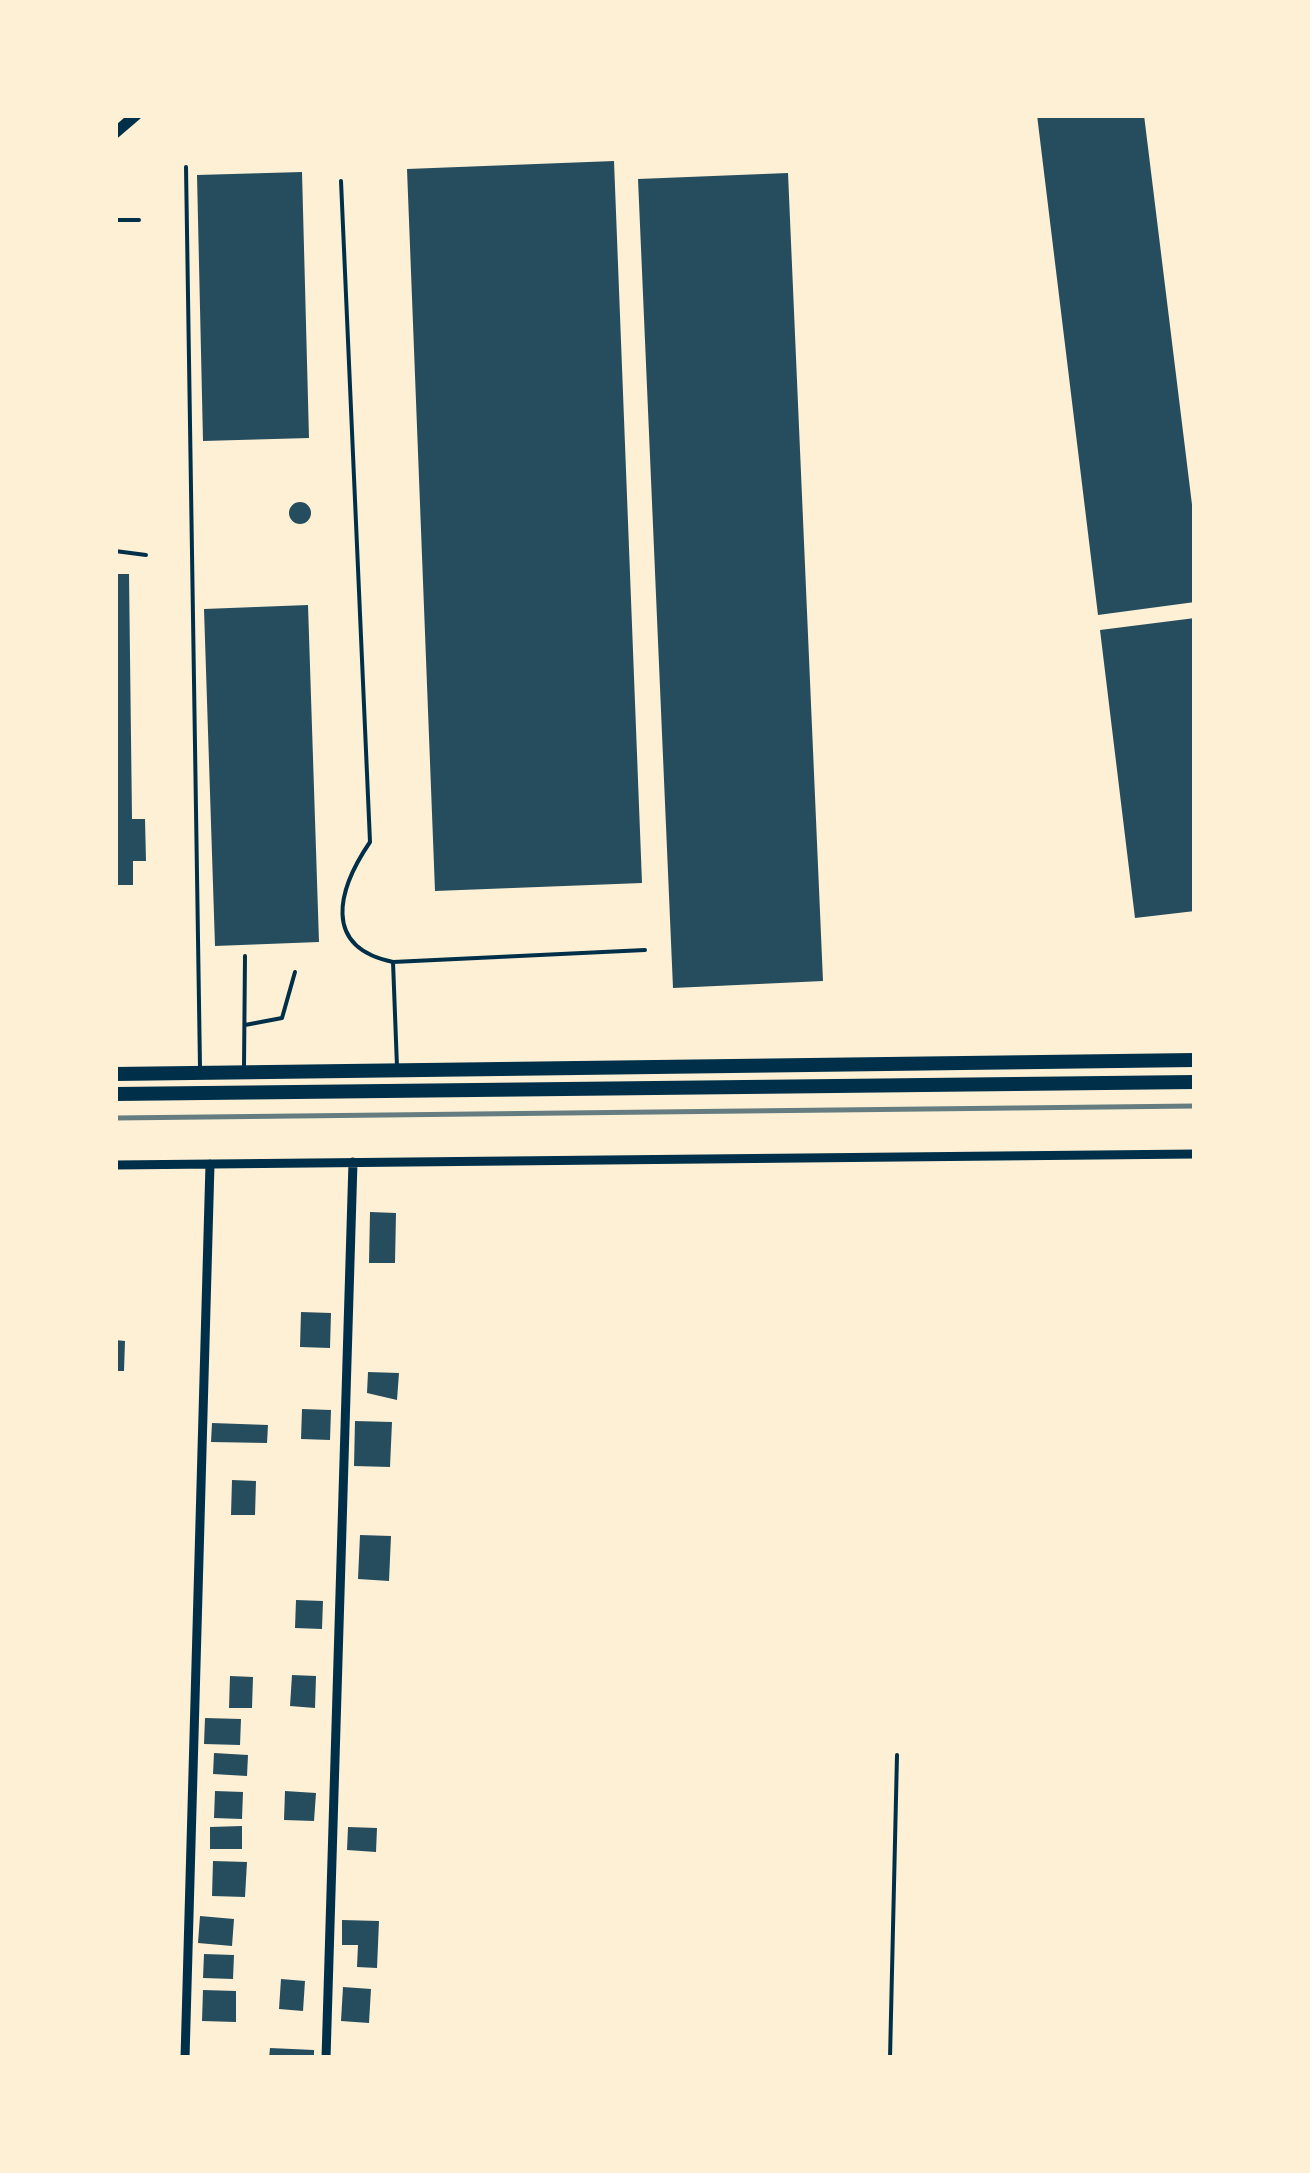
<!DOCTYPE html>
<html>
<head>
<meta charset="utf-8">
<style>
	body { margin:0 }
	#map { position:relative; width:1310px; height:2173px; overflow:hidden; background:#fdf0d5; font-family:Jost,sans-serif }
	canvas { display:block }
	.frame { position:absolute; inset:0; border:118px solid #fdf0d5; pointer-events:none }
</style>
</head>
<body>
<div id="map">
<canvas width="1310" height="2173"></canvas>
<div class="frame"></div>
</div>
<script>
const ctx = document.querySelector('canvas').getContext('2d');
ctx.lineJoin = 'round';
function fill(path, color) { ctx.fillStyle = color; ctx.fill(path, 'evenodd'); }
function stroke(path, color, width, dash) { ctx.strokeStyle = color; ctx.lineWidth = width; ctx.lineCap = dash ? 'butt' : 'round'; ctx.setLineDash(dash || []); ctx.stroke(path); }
fill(new Path2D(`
	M 1037,115 L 1144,115 L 1195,529 L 1195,602 L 1098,615 Z
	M 614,161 L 642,883 L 435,891 L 407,169 Z
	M 302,172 L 309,438 L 203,441 L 197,175 Z
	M 788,173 L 823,981 L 673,988 L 638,179 Z
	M289 513a11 11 0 1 1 22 0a11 11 0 1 1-22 0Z
	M 115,574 L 129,574 L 132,819 L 145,819 L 146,861 L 133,861 L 133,885 L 115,885 Z
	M 308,605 L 319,942 L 215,946 L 204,609 Z
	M 1195,618 L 1195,911 L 1135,918 L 1100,630 Z
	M 370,1212 L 396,1213 L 395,1263 L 369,1263 Z
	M 301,1312 L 331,1313 L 330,1348 L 300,1347 Z
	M 115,1340 L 125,1341 L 124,1371 L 115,1371 Z
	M 368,1372 L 399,1373 L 397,1400 L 367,1393 Z
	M 302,1409 L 331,1410 L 330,1440 L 301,1439 Z
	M 355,1421 L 392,1422 L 390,1467 L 354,1466 Z
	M 212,1423 L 268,1425 L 267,1443 L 211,1442 Z
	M 232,1480 L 256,1481 L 255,1515 L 231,1515 Z
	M 360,1535 L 391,1536 L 389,1581 L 358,1579 Z
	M 296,1600 L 323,1601 L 322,1629 L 295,1628 Z
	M 292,1675 L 316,1676 L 315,1708 L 290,1706 Z
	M 230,1676 L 253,1677 L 252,1708 L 229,1708 Z
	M 205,1718 L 241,1719 L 240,1745 L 204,1744 Z
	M 214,1753 L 248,1755 L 247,1776 L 213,1774 Z
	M 215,1791 L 243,1792 L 242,1819 L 214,1818 Z
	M 285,1791 L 316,1793 L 314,1821 L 284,1820 Z
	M 242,1826 L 242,1849 L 210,1849 L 210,1827 Z
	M 348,1827 L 377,1828 L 376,1852 L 347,1850 Z
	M 213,1861 L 247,1862 L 245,1897 L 212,1896 Z
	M 200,1916 L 234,1919 L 232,1946 L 198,1943 Z
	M 342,1920 L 379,1921 L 377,1968 L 357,1967 L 358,1945 L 342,1945 Z
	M 204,1954 L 234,1955 L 233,1979 L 203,1978 Z
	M 281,1979 L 305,1981 L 303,2011 L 279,2009 Z
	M 343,1987 L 371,1989 L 369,2023 L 341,2021 Z
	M 203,1990 L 236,1991 L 236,2022 L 202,2021 Z
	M 270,2048 L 314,2050 L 314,2058 L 269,2058 Z`), '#264d5e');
stroke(new Path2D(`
	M 186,167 L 200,1067
	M 341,181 L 370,842 C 338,889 321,947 393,962 L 645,950
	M 115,220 L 139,220
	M 115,551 L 146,555
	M 393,962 L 397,1067
	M 245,1025 L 282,1018 L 295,972
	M 244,1066 L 245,956
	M 890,2058 L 897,1755`), '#003049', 4);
stroke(new Path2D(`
	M 115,1165 L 1195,1154
	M 185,2058 L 210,1164
	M 326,2058 L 353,1162`), '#003049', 9);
stroke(new Path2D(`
	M 115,133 L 136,115`), '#003049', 11);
stroke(new Path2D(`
	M 115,1074 L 1195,1060
	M 115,1094 L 1195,1082`), '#003049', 14);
stroke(new Path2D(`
	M 115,1118 L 1195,1106`), '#657d81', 5);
</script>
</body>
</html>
